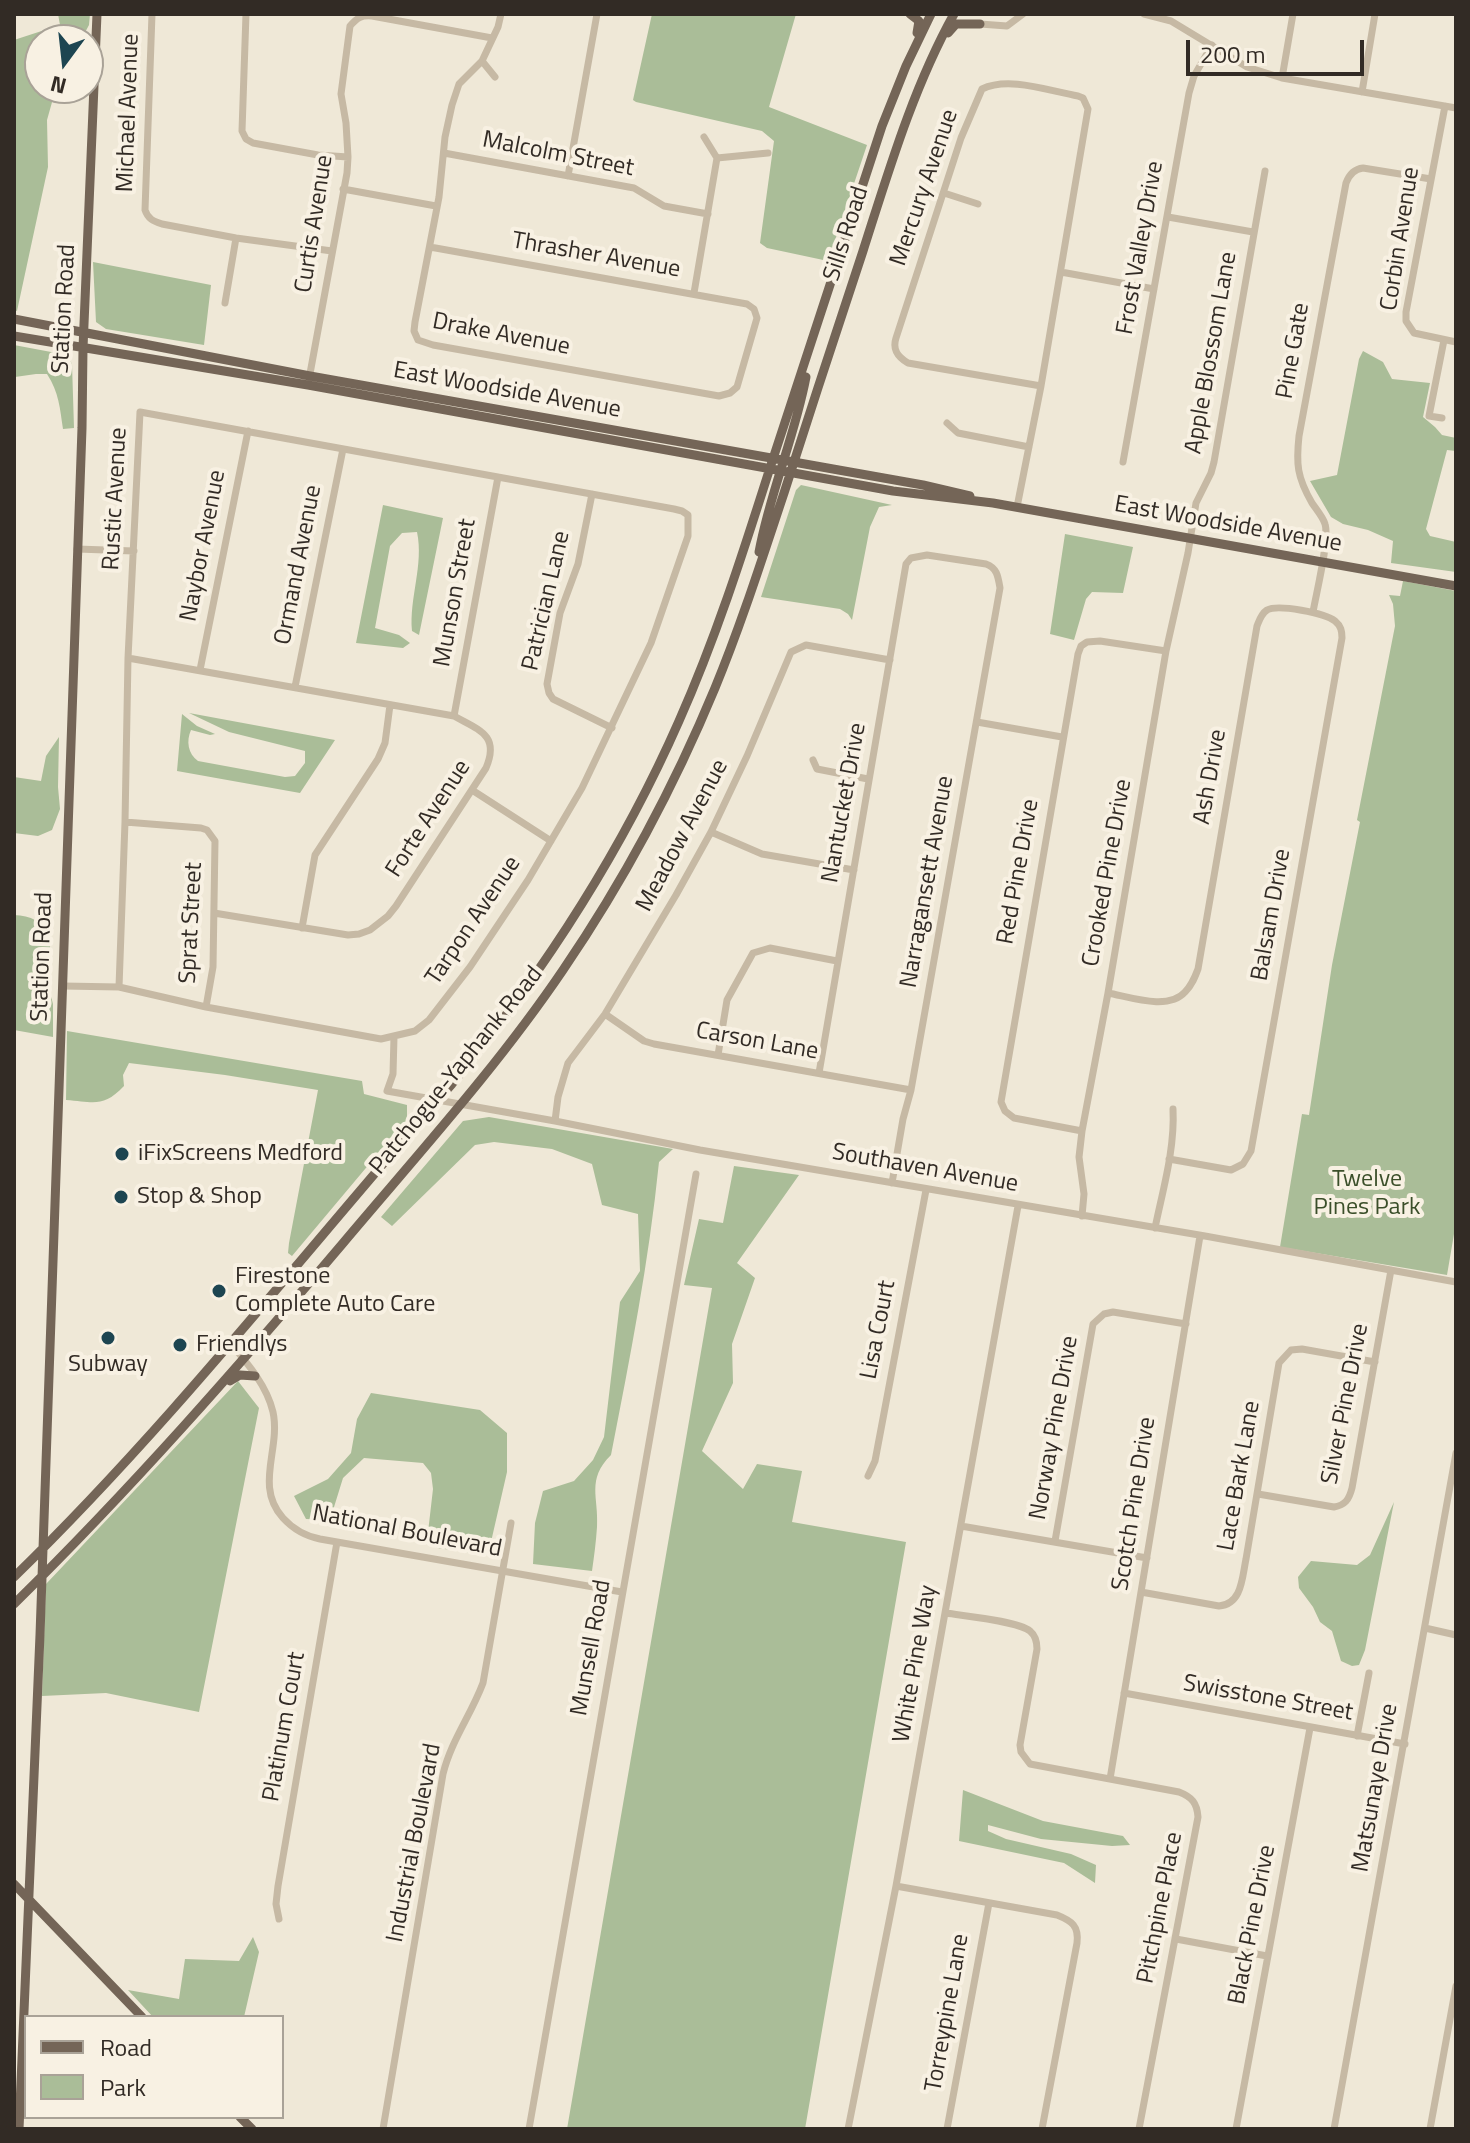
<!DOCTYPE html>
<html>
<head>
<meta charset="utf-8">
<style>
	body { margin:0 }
	#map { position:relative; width:1470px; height:2143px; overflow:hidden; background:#efe8d7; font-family:"Titillium Web",sans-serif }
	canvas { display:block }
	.frame { position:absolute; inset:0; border:16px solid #322b25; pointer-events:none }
	.legend { position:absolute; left:24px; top:2015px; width:260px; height:104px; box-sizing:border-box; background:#f8f1e3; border:2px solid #a9a297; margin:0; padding:10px 14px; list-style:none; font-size:24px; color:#322b25 }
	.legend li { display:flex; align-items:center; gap:16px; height:40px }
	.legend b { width:40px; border:2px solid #a9a297 }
	.north { position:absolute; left:24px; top:24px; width:80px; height:80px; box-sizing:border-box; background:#f8f1e3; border:2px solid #a9a297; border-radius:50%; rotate:195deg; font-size:22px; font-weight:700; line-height:32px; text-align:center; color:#322b25 }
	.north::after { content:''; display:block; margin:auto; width:28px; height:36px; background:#1d4551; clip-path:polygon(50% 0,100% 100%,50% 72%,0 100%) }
	.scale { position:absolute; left:1186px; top:40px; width:178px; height:36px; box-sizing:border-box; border:4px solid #322b25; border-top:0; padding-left:10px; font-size:24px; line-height:28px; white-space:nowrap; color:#322b25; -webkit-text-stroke:6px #f8f1e3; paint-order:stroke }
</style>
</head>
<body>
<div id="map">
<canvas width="1470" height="2143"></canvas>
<div class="frame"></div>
<ul class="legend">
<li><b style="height:10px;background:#746557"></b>Road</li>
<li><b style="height:22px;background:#aabd98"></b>Park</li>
</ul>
<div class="north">N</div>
<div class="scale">200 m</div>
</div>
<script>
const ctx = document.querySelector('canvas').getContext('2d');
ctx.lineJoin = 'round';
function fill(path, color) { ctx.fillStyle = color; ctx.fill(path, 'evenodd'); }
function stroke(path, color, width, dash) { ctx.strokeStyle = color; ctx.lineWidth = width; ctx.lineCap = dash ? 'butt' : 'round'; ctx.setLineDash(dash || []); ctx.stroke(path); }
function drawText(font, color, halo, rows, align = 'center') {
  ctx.font = font + ' "Titillium Web",sans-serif'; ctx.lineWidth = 8; ctx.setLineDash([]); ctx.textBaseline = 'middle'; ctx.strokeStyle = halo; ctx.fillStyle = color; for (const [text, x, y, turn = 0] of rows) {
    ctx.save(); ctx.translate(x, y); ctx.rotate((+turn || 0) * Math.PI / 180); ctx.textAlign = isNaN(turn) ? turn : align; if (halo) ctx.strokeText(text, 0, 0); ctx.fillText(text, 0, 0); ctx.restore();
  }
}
fill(new Path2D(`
	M 58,14 L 90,14 L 89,25 L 81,40 L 40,40 L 40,88 L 56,88 L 47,120 L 48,167 L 17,311 L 14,310 L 14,40 L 60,25 Z
	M 652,14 L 796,14 L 769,107 L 867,145 L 828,261 L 767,248 L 760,243 L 774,141 L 762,131 L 636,102 L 633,100 Z
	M 93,262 L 211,285 L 204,345 L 106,329 L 96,322 Z
	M 14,345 L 67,355 L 72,364 L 74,428 L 63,429 C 60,409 59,392 47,374 L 36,374 L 15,377 L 14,379 Z
	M 1363,351 L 1383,362 L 1392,379 L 1430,383 L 1423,417 L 1435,427 L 1442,435 L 1456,438 L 1456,451 L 1447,450 L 1426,529 L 1430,536 L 1456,542 L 1456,572 L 1391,563 L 1393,541 L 1368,530 L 1343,524 L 1331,517 L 1310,481 L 1337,475 L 1359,359 Z
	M 801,485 L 892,505 L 879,507 L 870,527 L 852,620 L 848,614 L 840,609 L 761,597 L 796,490 Z
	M 383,505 L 443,518 L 419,635 L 412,631 C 409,598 424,565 417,532 L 402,533 L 390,546 L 375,628 L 399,635 L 410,643 L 403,648 L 356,643 Z
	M 1065,534 L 1133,547 L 1123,593 L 1092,592 L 1086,599 L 1074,640 L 1050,634 Z
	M 1403,581 L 1456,591 L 1456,1235 L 1454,1234 L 1447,1275 L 1280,1247 L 1302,1114 L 1309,1115 L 1332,965 L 1360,822 L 1357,820 L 1395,626 L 1393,604 L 1389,595 L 1400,596 Z
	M 189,713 L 335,740 L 300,793 L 177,771 L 182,714 L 197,726 L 215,734 L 210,735 L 191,730 C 186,741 188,754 198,761 L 285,777 L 295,776 L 305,763 L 305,751 L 229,732 Z
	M 59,737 L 58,787 L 60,809 L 52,830 L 38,836 L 14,833 L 14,777 L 41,781 L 46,756 Z
	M 14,915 C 31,916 42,921 51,935 L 49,959 L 45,973 L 53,1004 L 53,1037 L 14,1030 Z
	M 67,1031 L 362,1081 L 364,1094 L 407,1105 L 407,1124 L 381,1150 L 292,1256 L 288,1253 L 289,1243 L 318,1090 L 225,1075 L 129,1063 L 123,1075 L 124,1086 C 103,1108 94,1102 66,1100 Z
	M 489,1117 L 673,1149 L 659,1162 C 649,1261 630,1358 611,1455 C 586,1480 599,1497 597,1527 C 596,1542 594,1557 592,1571 L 533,1564 L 535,1523 L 543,1491 L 574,1481 L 593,1460 L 604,1437 L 620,1302 L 640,1271 L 638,1214 L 602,1205 L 592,1164 L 552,1149 L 494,1142 L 475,1145 L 392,1226 L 381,1217 L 463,1121 Z
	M 734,1166 L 799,1175 L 737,1263 L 755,1278 L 732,1344 L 733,1383 L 702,1451 L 743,1489 L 757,1464 L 802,1471 L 792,1522 L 906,1542 L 805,2129 L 567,2129 L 712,1288 L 684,1285 L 699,1219 L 723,1223 Z
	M 238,1381 L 259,1408 L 199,1712 L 106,1693 L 42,1696 L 46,1584 Z
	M 371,1393 L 480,1410 L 507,1433 L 507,1472 L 488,1555 L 437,1548 L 427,1541 L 433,1489 L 431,1473 L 423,1463 L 364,1458 L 343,1478 L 330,1520 L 306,1519 L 294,1496 L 328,1479 L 351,1453 L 357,1419 Z
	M 1394,1502 L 1365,1650 L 1359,1665 L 1352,1666 L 1341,1661 L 1332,1631 L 1320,1622 L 1313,1607 L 1299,1588 L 1298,1577 L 1311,1561 L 1357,1565 L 1370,1555 Z
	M 963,1790 L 1043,1821 L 1123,1836 L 1130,1845 L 1112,1846 L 1041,1839 L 988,1825 L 988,1831 L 1006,1839 L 1071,1854 L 1096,1865 L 1095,1883 L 1064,1863 L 959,1841 Z
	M 253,1937 L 259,1952 L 244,2017 L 153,2017 L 128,1990 L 179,1999 L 185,1959 L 239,1961 Z`), '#aabd98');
stroke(new Path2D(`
	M 152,14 L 145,210 C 148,219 153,221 162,224 L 236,238 L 332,251
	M 246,14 L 242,131 L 246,139 L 253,143 L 318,155 L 348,157
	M 1144,14 L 1171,21 L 1247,67 L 1282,78 L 1456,108
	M 980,24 L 1007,26 L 1023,14
	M 482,61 L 495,77
	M 1282,78 L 1293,14
	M 1362,92 L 1375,14
	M 1445,106 L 1406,312 L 1406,321 L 1414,333 L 1456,342
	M 444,153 L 634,188 L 664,206 L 708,214
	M 717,158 L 768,153
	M 568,176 L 597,14
	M 343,189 L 436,206
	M 944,193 L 978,204
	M 1168,217 L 1253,232
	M 430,247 L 747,304 L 754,309 L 757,318 L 737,387 L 730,393 L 719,396 L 433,345 L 418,340 L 414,331 L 415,322 L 439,197 L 445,137 L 452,105 L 459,84 L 482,61 L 498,27 L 501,14
	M 1061,272 L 1154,289
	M 694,293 L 717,158 L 704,137
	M 225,303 L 236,238
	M 309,379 L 347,173 L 348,157 L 346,123 L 341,94 L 350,26 C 357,18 361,15 372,16 L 492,38
	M 1442,418 L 1429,416 L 1444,340
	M 947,423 L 958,433 L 1029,447
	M 1123,462 L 1189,93 L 1194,76 L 1212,45
	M 592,494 L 578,564 L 560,613 L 547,684 L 549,693 L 553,699 L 612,728
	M 1017,507 L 1041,386 L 1088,109 L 1083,98 L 1078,96 C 1049,91 1009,76 982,89 L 961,138 L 896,338 C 892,350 898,357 908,363 L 1041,386
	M 77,549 L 134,551
	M 1313,612 C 1316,594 1330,539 1325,524 C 1323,517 1316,509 1312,503 C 1297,477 1296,464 1299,436 L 1346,183 C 1349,175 1354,169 1363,168 L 1431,179
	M 128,658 L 454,716 C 479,730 500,735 486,768 L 396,906 L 388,916 L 370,930 L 359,934 L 348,935 L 214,913
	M 200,670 L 248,431
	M 295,687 L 343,449
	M 454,716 L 498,477
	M 977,722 L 1062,737
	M 813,760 L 817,769 L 868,779
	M 472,790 L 551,841
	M 125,822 L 201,828 L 207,830 L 215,841 L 213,967 L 206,1007
	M 711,832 L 762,854 L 854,870
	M 302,928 L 315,855 L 378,759 L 385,743 L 390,705
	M 63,986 L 119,987 L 206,1007 L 381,1039 L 415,1031 L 429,1020 L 470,967 L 528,880 L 582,788 L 651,643 L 688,536 L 688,515 L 682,511 L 674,509 L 140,412 L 128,658 L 125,822 L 119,987
	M 1108,993 C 1130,997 1168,1011 1185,992 C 1192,985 1195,977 1198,969 L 1257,626 C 1259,621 1261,614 1267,610 C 1278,604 1325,613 1335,621 C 1341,626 1342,631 1342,638 L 1251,1151 L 1243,1164 L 1231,1170 L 1169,1159
	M 605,1014 L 644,1041 L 654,1044 L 911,1090
	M 394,1037 L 393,1074 L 387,1091 L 555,1121 L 700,1150 L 1205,1236 L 1456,1282
	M 718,1055 L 727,1000 L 753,953 L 770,948 L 837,961
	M 819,1073 L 906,564 L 911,558 L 927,555 L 986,564 C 997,568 998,576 1000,588 L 911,1090 L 903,1119 L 892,1183
	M 555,1121 L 558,1097 L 568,1063 L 605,1014 L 676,895 L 711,832 L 747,756 L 791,652 L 806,645 L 890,660
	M 1082,1131 L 1014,1118 L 1005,1111 L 1001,1102 L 1078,654 L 1081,646 L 1087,642 L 1100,641 L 1166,651
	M 1082,1216 L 1084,1194 L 1079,1157 L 1082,1131 L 1108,993 L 1166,651 L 1188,553 L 1196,503 L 1211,473 L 1214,462 L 1265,171
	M 1155,1228 C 1163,1189 1175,1149 1173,1109
	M 231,1344 C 248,1364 267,1386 273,1412 C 281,1449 254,1486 283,1518 C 293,1529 305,1536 320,1539 L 622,1592
	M 868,1476 L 875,1461 L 926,1190
	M 1258,1494 L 1334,1507 C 1345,1505 1349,1500 1352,1488 L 1391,1270
	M 961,1526 L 1147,1558
	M 1055,1541 L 1093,1324 L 1104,1314 L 1113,1312 L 1186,1324
	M 1141,1592 L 1219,1606 C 1242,1604 1242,1578 1246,1559 L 1279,1363 L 1291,1350 L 1302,1349 L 1375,1362
	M 946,1613 C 964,1616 1018,1621 1030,1631 C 1036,1636 1037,1642 1037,1649 L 1020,1745 L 1021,1752 L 1030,1764 L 1179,1792 C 1192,1797 1197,1803 1198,1817 L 1139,2129
	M 1425,1628 L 1456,1635
	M 1124,1693 L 1405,1744
	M 1357,1736 L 1369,1673
	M 1110,1779 L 1200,1236
	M 896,1886 L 1057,1915 C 1072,1921 1079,1926 1077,1943 L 1042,2129
	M 279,1919 L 276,1904 L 278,1886 L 337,1542
	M 1176,1939 L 1267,1956
	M 383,2129 L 443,1774 C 451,1741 471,1715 483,1683 L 511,1523
	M 529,2129 L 696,1174
	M 848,2129 L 896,1886 L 1018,1206
	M 947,2129 L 989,1903
	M 1236,2129 L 1310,1728
	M 1334,2129 L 1456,1453
	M 1430,2129 L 1456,1986`), '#c6b9a4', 7);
stroke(new Path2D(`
	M 910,14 L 919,21 L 917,33
	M 948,33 L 956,24 L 980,24
	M 14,319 L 310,376 L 923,485 L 970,496
	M 14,336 L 308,385 L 893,491 L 993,503 L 1456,586
	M 759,552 C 770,492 795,436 806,377
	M 230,1381 L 240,1375 L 255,1376
	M 14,1577 C 172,1423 307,1249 452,1084 C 543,973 621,853 679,721 C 715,640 742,556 769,471 C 807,356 844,241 882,126 L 906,66 L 931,14
	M 14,1604 C 131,1489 238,1367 344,1242 C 419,1153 498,1066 563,970 C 623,882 674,787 715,688 C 741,625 762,559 784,493 C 810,412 836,332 863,251 C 889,170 913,88 954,14
	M 14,1884 L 142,2017
	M 240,2117 L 252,2129
	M 19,2129 L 40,1635 L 82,428 L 83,348 L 97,14`), '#746557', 9);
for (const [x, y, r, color] of [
	[122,1154,8,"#1d4551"],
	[121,1197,8,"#1d4551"],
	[219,1291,8,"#1d4551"],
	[108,1338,8,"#1d4551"],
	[180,1345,8,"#1d4551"]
]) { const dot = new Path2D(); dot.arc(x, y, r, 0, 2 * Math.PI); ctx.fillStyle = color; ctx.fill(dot); stroke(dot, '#f8f1e3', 3); }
drawText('24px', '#322b25', '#f8f1e3', [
	["Michael Avenue",129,113,-88],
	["Malcolm Street",558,155,11],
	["Mercury Avenue",925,188,-71],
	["Curtis Avenue",315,224,-81],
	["Sills Road",847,234,-72],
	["Corbin Avenue",1401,239,-81],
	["Frost Valley Drive",1141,248,-80],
	["Thrasher Avenue",596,256,10],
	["Station Road",65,309,-87],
	["Drake Avenue",501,335,11],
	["Pine Gate",1294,351,-80],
	["Apple Blossom Lane",1212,353,-80],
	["East Woodside Avenue",507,391,10],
	["Rustic Avenue",116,499,-87],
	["East Woodside Avenue",1228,525,10],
	["Naybor Avenue",204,546,-79],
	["Ormand Avenue",299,565,-79],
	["Munson Street",456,593,-80],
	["Patrician Lane",547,601,-77],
	["Ash Drive",1211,777,-80],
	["Nantucket Drive",845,803,-80],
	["Forte Avenue",429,819,-57],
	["Meadow Avenue",683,836,-62],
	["Red Pine Drive",1019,872,-80],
	["Crooked Pine Drive",1108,873,-80],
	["Narragansett Avenue",928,882,-80],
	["Balsam Drive",1272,915,-80],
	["Tarpon Avenue",474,921,-56],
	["Sprat Street",192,923,-87],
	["Station Road",43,957,-88],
	["Carson Lane",757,1042,10],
	["Patchogue-Yaphank Road",457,1071,-51],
	["Southaven Avenue",925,1169,10],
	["Lisa Court",879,1330,-79],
	["Silver Pine Drive",1346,1404,-79],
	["Norway Pine Drive",1055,1428,-80],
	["Lace Bark Lane",1240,1476,-80],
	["Scotch Pine Drive",1135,1504,-81],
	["National Boulevard",407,1532,11],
	["Munsell Road",592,1648,-80],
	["White Pine Way",916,1664,-80],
	["Swisstone Street",1268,1699,10],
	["Platinum Court",285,1727,-80],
	["Matsunaye Drive",1376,1788,-80],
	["Industrial Boulevard",415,1843,-79],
	["Pitchpine Place",1161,1908,-79],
	["Black Pine Drive",1253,1925,-79],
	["Torreypine Lane",948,2013,-80]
]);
drawText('24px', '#322b25', '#f8f1e3', [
	["iFixScreens Medford",138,1154],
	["Stop & Shop",137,1197],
	["Firestone",235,1277],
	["Complete Auto Care",235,1305],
	["Friendlys",196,1345],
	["Subway",108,1365,"center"]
], 'left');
drawText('24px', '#3b4f2a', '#f8f1e3', [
	["Twelve",1367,1180],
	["Pines Park",1367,1208]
]);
</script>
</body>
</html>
